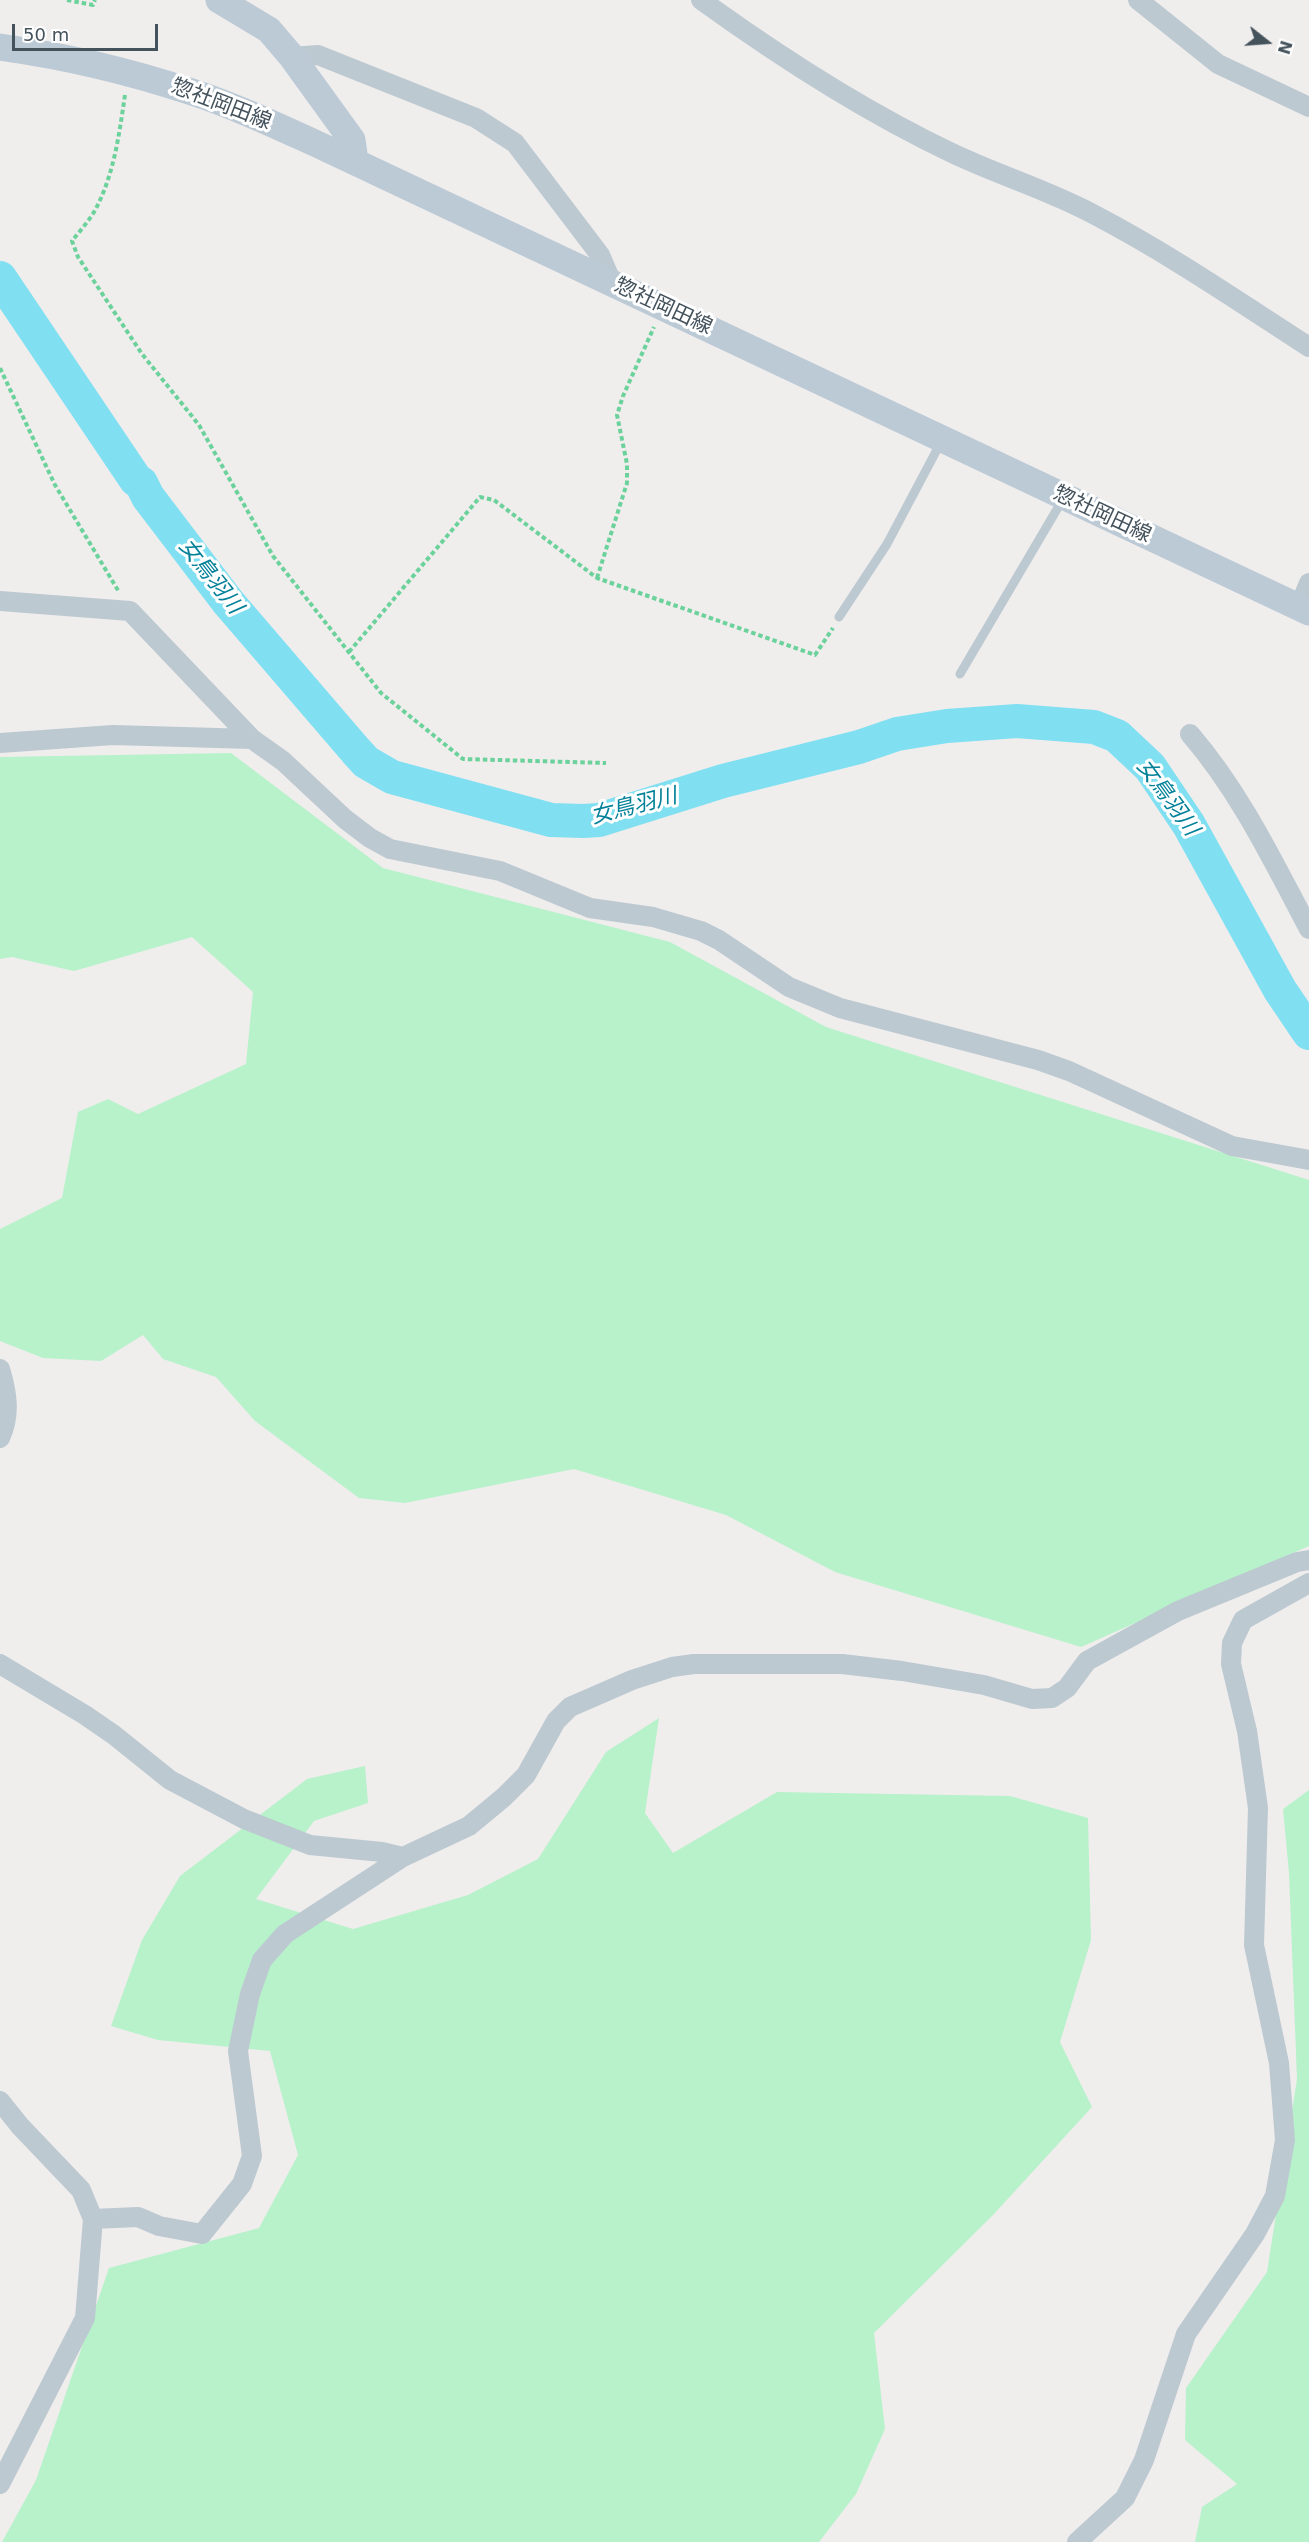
<!DOCTYPE html>
<html>
<head>
<meta charset="utf-8">
<style>
	body { margin:0 }
	#map { position:relative; width:1309px; height:2542px; overflow:hidden; background:#f0eded; font-family:"DejaVu Sans",sans-serif }
	canvas { display:block }
	.north { position:absolute; left:1237px; top:12px; width:60px; height:60px; -webkit-text-stroke:4px #fff; paint-order:stroke; rotate:107deg; font-size:16px; font-weight:700; line-height:24px; text-align:center; color:#44525c }
	.north::after { content:''; display:block; margin:auto; width:21px; height:27px; background:#44525c; clip-path:polygon(50% 0,100% 100%,50% 72%,0 100%) }
	.scale { position:absolute; left:12px; top:24px; width:146px; height:27px; box-sizing:border-box; border:3px solid #44525c; border-top:0; padding-left:8px; font-size:18px; line-height:21px; white-space:nowrap; color:#44525c; -webkit-text-stroke:4px #fff; paint-order:stroke }
</style>
</head>
<body>
<div id="map">
<canvas width="1309" height="2542"></canvas>
<div class="north">N</div>
<div class="scale">50 m</div>
</div>
<script>
const ctx = document.querySelector('canvas').getContext('2d');
ctx.lineJoin = 'round';
function fill(path, color) { ctx.fillStyle = color; ctx.fill(path, 'evenodd'); }
function stroke(path, color, width, dash) { ctx.strokeStyle = color; ctx.lineWidth = width; ctx.lineCap = dash ? 'butt' : 'round'; ctx.setLineDash(dash || []); ctx.stroke(path); }
function drawText(font, color, halo, rows, align = 'center') {
  ctx.font = font + ' "DejaVu Sans","Noto Sans JP",sans-serif'; ctx.lineWidth = 6; ctx.setLineDash([]); ctx.textBaseline = 'middle'; ctx.strokeStyle = halo; ctx.fillStyle = color; for (const [text, x, y, turn = 0] of rows) {
    ctx.save(); ctx.translate(x, y); ctx.rotate((+turn || 0) * Math.PI / 180); ctx.textAlign = isNaN(turn) ? turn : align; if (halo) ctx.strokeText(text, 0, 0); ctx.fillText(text, 0, 0); ctx.restore();
  }
}
fill(new Path2D(`
	M 231,753 L 383,868 L 670,942 L 826,1027 L 1309,1180 L 1309,1546 L 1081,1647 L 835,1572 L 726,1515 L 574,1469 L 405,1503 L 359,1498 L 255,1421 L 216,1377 L 163,1359 L 143,1335 L 101,1361 L 43,1358 L 0,1341 L 0,1229 L 62,1198 L 78,1112 L 108,1099 L 138,1114 L 246,1064 L 253,992 L 192,937 L 74,971 L 12,957 L 0,959 L 0,757 Z
	M 659,1718 L 645,1813 L 673,1853 L 777,1792 L 1010,1796 L 1088,1818 L 1091,1940 L 1060,2042 L 1092,2107 L 993,2215 L 874,2333 L 885,2429 L 856,2494 L 819,2542 L 2,2542 L 36,2480 L 109,2268 L 259,2228 L 298,2155 L 270,2051 L 158,2040 L 111,2026 L 142,1940 L 180,1876 L 307,1779 L 365,1766 L 368,1803 L 314,1821 L 256,1899 L 353,1929 L 468,1895 L 538,1859 L 606,1752 Z
	M 1309,1790 L 1309,2542 L 1195,2542 L 1202,2507 L 1237,2484 L 1185,2440 L 1186,2388 L 1267,2272 L 1297,2079 L 1289,1873 L 1283,1809 Z`), '#b7f2cb');
stroke(new Path2D(`
	M 0,278 L 136,480 L 141,483 L 148,497 L 228,602 L 356,751 L 366,762 L 392,777 L 551,820 L 583,821 L 599,820 L 723,781 L 859,747 L 897,734 L 947,726 L 1017,721 L 1094,727 L 1117,736 L 1150,767 L 1189,825 L 1280,990 L 1309,1033`), '#80e0f2', 34);
stroke(new Path2D(`
	M 67,0 L 93,5 L 95,0
	M 125,95 C 119,135 114,176 94,212 C 88,222 79,232 72,241 L 78,257 L 142,354 L 199,425 L 273,556 L 381,693 L 463,759 L 606,763
	M 0,368 L 55,485 L 119,592
	M 597,578 L 627,483 L 627,464 L 617,415 L 623,396 L 654,327
	M 349,652 L 480,497 L 494,500 L 597,578 L 815,655 L 833,628`), '#6cd29b', 4, [4.5, 3]);
stroke(new Path2D(`
	M 839,617 L 887,544 L 941,442
	M 960,674 L 1063,499`), '#bcc9d1', 9);
stroke(new Path2D(`
	M 701,0 C 780,57 863,111 952,153 C 998,175 1048,190 1093,214 C 1168,253 1238,301 1309,347
	M 1138,0 L 1218,64 L 1309,107
	M 292,57 L 318,55 L 476,118 L 515,143 L 600,255 L 612,283
	M 0,601 L 130,611 L 252,739 L 283,761 L 345,819 L 370,838 L 390,849 L 500,871 L 590,908 L 653,917 L 701,931 L 719,940 L 789,987 L 840,1008 L 1038,1060 L 1069,1071 L 1232,1146 L 1309,1160
	M 1299,607 L 1309,583
	M 1190,734 C 1240,792 1273,861 1309,929
	M 0,743 L 113,735 L 252,739
	M 0,1369 C 7,1392 11,1415 0,1438
	M 0,1664 L 85,1715 L 114,1735 L 170,1780 L 244,1819 L 310,1845 L 382,1852 L 403,1857
	M 0,2101 L 20,2126 L 81,2190 L 93,2219 L 85,2318 L 0,2484
	M 93,2219 L 138,2217 L 159,2226 L 202,2234 L 242,2184 L 252,2156 L 238,2051 L 250,1994 L 262,1960 L 285,1934 L 403,1857 L 469,1826 L 504,1797 L 526,1775 L 556,1721 L 570,1707 L 632,1680 L 672,1667 L 694,1664 L 842,1664 L 902,1671 L 984,1685 L 1032,1699 L 1052,1698 L 1067,1688 L 1087,1661 L 1178,1611 L 1297,1562 L 1309,1560
	M 1077,2542 L 1125,2498 L 1144,2460 L 1186,2334 L 1255,2234 L 1275,2196 L 1285,2140 L 1279,2063 L 1254,1945 L 1258,1808 L 1247,1731 L 1231,1664 L 1232,1643 L 1243,1620 L 1309,1583`), '#bcc9d1', 20);
stroke(new Path2D(`
	M 219,0 L 269,30 L 292,57 L 352,140 L 355,161
	M 0,47 C 65,56 129,71 192,92 C 235,106 277,126 319,145 L 1309,612`), '#bccad6', 27);
drawText('21px', '#44525c', '#fff', [
	["惣社岡田線",221,105,21],
	["惣社岡田線",663,307,25],
	["惣社岡田線",1102,515,25]
]);
drawText('italic 22px', '#038199', '#fff', [
	["女鳥羽川",210,577,52],
	["女鳥羽川",1167,798,54],
	["女鳥羽川",634,807,-14]
]);
</script>
</body>
</html>
